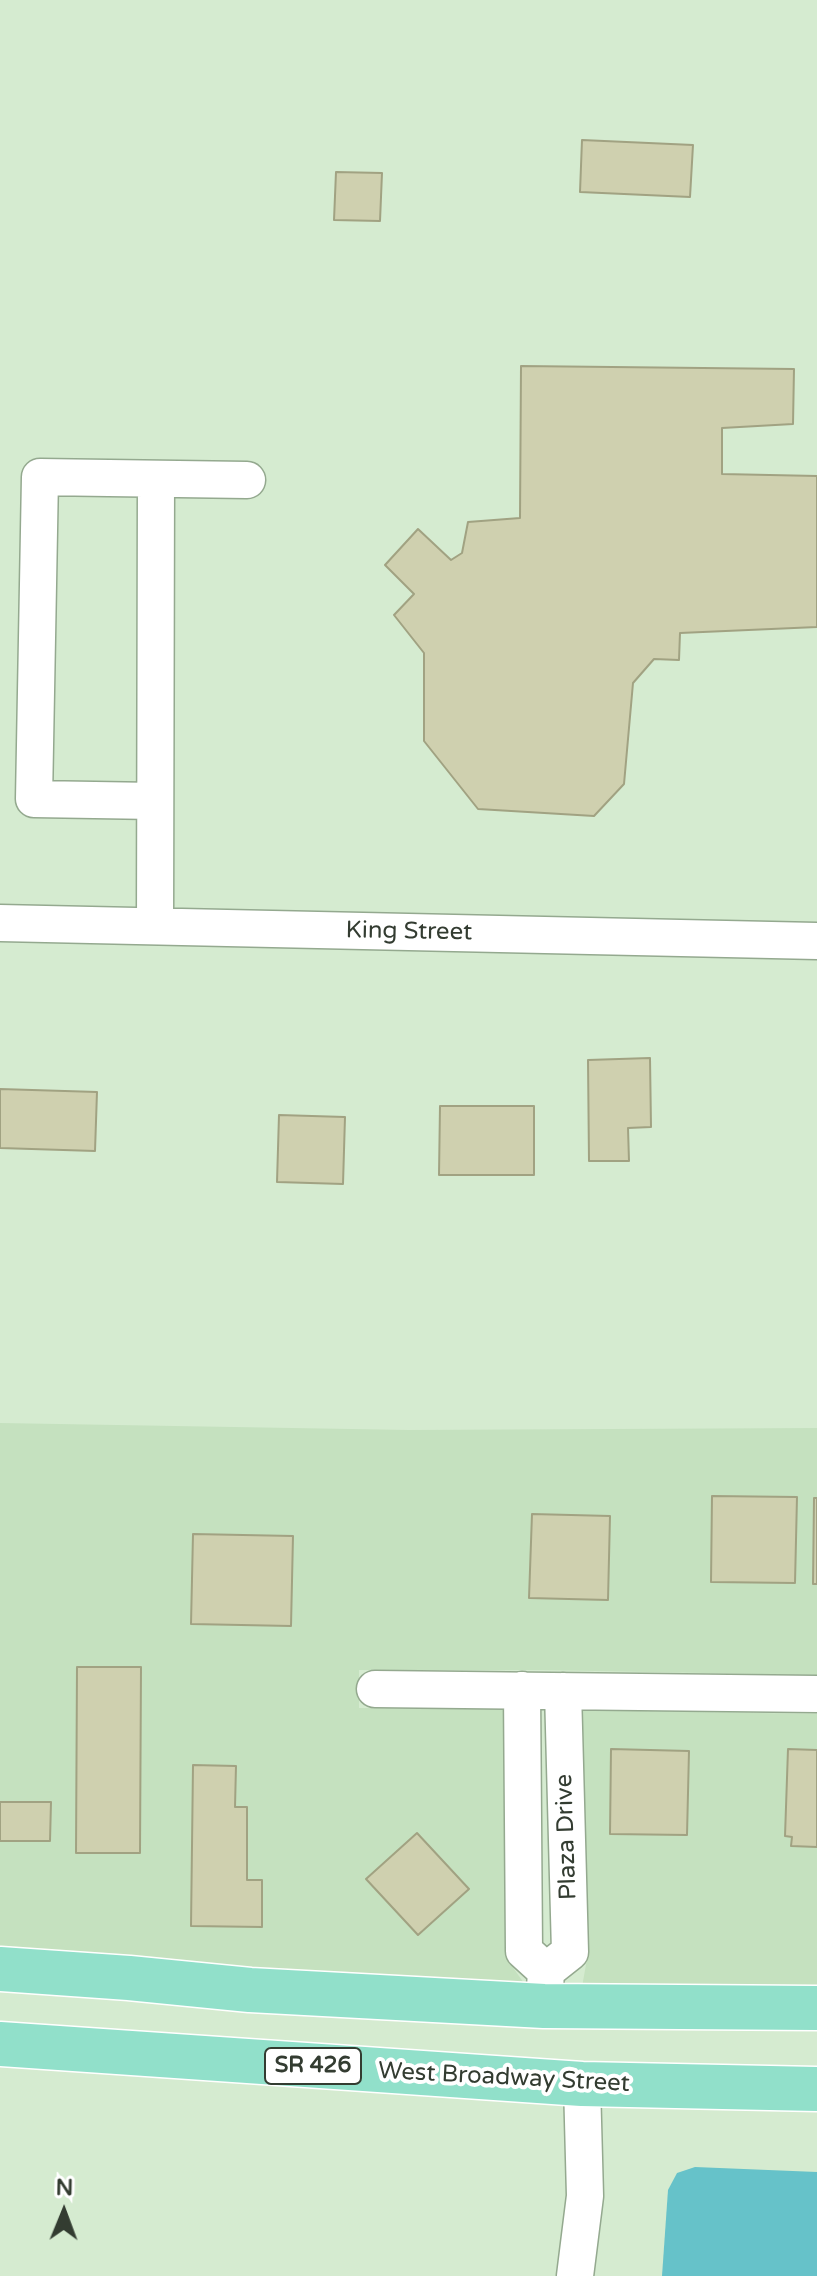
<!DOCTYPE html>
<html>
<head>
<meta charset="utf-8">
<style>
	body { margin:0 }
	#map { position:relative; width:817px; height:2276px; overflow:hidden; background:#d5ebd0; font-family:"Varela Round",sans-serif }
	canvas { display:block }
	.north { position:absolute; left:24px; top:2172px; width:80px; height:80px; -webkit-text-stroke:6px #fff; paint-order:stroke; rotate:1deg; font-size:22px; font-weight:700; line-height:32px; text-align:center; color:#333c31 }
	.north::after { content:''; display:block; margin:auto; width:28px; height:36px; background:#333c31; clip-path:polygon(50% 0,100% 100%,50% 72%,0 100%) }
</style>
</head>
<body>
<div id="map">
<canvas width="817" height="2276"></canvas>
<div class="north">N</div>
</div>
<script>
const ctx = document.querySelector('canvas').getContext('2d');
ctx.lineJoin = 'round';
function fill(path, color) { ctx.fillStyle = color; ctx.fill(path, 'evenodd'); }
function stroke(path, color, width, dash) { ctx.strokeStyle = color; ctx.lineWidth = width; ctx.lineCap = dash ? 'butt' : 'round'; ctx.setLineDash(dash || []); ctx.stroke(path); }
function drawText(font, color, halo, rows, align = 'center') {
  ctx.font = font + ' "Varela Round",sans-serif'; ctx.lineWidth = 8; ctx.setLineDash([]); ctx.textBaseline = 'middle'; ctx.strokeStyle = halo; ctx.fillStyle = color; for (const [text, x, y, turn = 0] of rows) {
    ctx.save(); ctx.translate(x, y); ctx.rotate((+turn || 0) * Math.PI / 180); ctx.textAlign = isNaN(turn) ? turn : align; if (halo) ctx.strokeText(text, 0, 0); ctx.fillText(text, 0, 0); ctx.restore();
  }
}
fill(new Path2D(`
	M 0,1423 L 409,1430 L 817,1428 L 817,1675 L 538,1670 L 359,1670 L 359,1708 L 505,1709 L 510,1958 L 514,1969 L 526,1986 L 0,1985 Z
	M 580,1710 L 817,1714 L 817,1989 L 582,1987 L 587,1959 Z`), '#c5e1bf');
fill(new Path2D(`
	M 695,2167 L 817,2172 L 817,2276 L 662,2276 L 668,2190 L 677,2173 Z`), '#66c2c9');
const building = new Path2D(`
	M 582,140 L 693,145 L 690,197 L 580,192 Z
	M 336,172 L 382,173 L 380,221 L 334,220 Z
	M 521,366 L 794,369 L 793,424 L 722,428 L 722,474 L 817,476 L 817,627 L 680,633 L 679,660 L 654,659 L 633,683 L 624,784 L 594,816 L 478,809 L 424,741 L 424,653 L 394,615 L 414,594 L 385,565 L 418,529 L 451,560 L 462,553 L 468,522 L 520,518 Z
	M 650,1058 L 651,1127 L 628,1128 L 629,1161 L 589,1161 L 588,1060 Z
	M 0,1089 L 97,1092 L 95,1151 L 0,1148 Z
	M 440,1106 L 534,1106 L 534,1175 L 439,1175 Z
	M 279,1115 L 345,1117 L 343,1184 L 277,1182 Z
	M 712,1496 L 797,1497 L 795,1583 L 711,1582 Z
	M 814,1498 L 817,1498 L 817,1584 L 813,1584 Z
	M 532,1514 L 610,1516 L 608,1600 L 529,1598 Z
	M 193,1534 L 293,1536 L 291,1626 L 191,1624 Z
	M 77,1667 L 141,1667 L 140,1853 L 76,1853 Z
	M 611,1749 L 689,1751 L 687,1835 L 610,1834 Z
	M 788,1749 L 817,1750 L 817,1847 L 791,1846 L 792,1837 L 785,1836 Z
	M 193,1765 L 236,1766 L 235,1807 L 247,1807 L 247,1880 L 262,1880 L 262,1927 L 191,1926 Z
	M 0,1802 L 51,1802 L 50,1841 L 0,1841 Z
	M 417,1833 L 469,1889 L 418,1935 L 366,1879 Z`);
fill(building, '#cfd0af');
stroke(building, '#a1a282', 2);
const minor = new Path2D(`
	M 155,801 L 34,799 L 40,477 L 247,480
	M 0,923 L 817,941
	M 155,926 L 156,479
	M 375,1689 L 817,1694
	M 522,1690 L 524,1951 L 546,1971
	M 544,2006 L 546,1971 L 570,1952 L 563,1691
	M 575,2276 L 585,2196 L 582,2084`);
const major = new Path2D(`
	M 0,1969 L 129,1978 L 250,1990 L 544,2006 L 817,2008
	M 0,2044 L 582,2084 L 817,2089`);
stroke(minor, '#94a98f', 39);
stroke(major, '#fff', 47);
stroke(minor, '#fff', 36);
stroke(major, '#91e0ca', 44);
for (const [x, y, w] of [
	[313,2066,96]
]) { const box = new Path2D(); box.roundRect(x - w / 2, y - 18, w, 36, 6); ctx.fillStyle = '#fff'; ctx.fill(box); stroke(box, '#333c31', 2); }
drawText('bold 22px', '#333c31', null, [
	["SR 426",313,2066]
]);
drawText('24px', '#333c31', '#fff', [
	["King Street",409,932,1],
	["Plaza Drive",567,1837,-92],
	["West Broadway Street",504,2078,3]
]);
</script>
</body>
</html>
